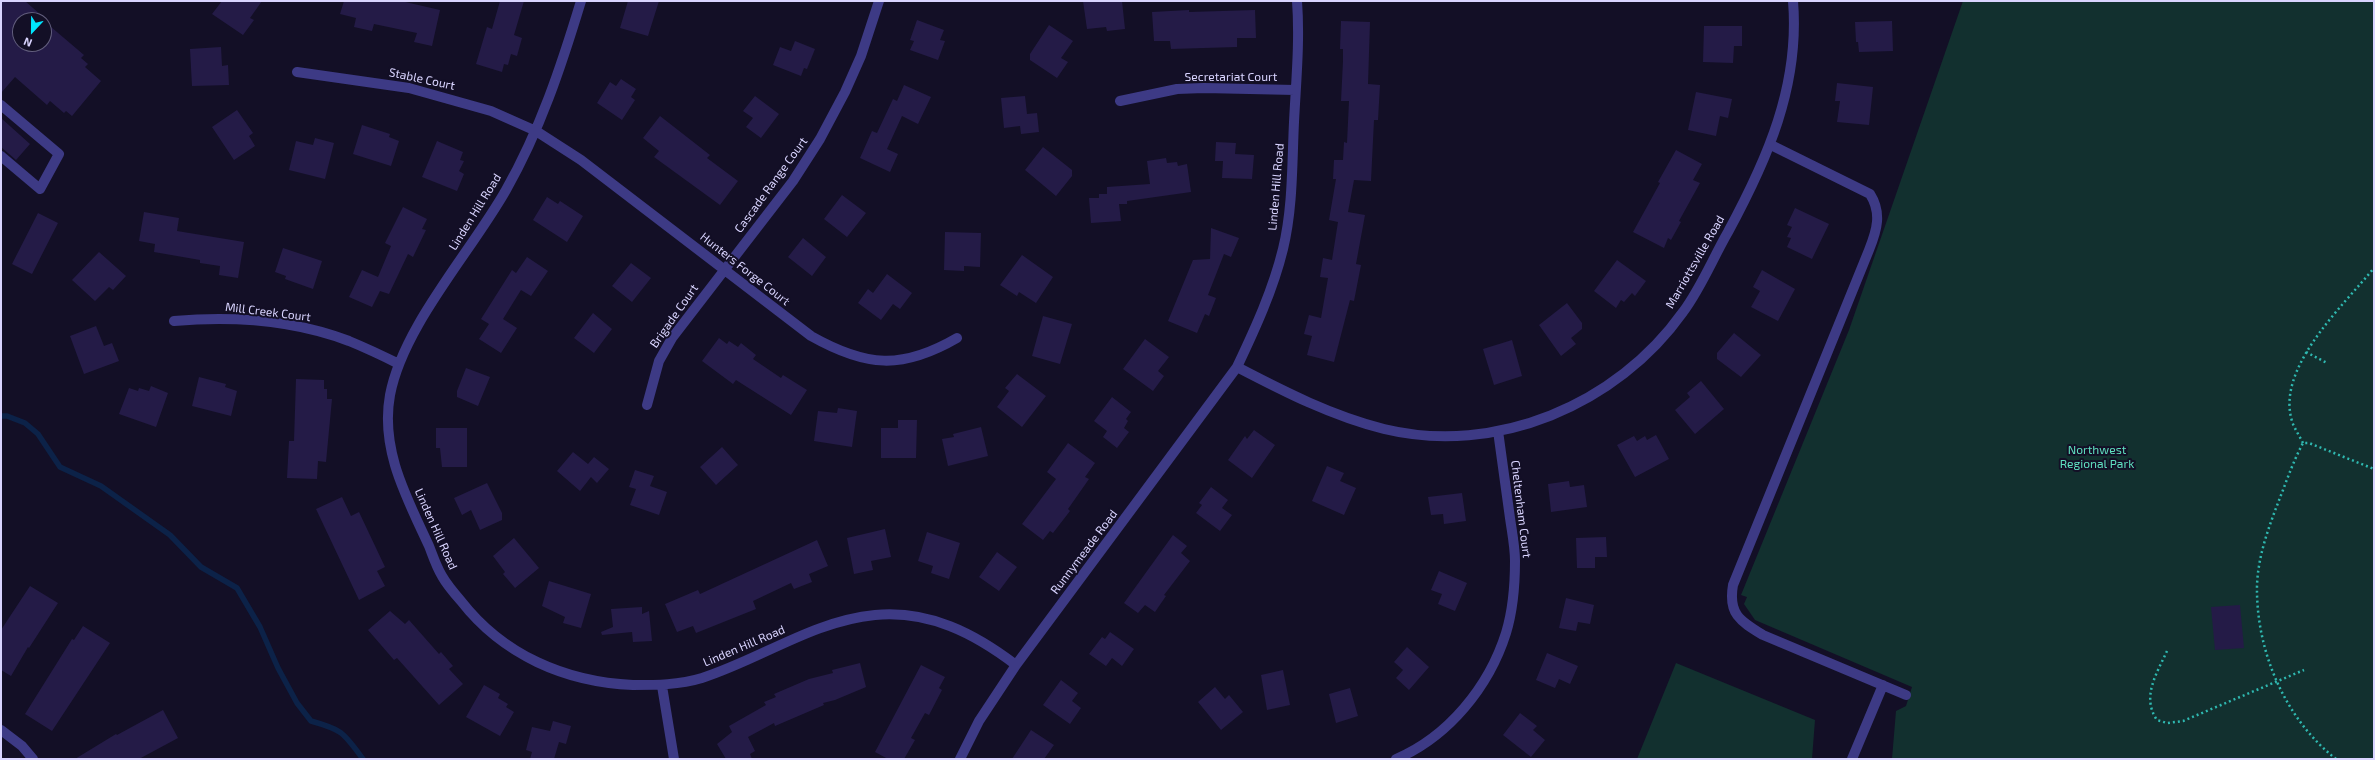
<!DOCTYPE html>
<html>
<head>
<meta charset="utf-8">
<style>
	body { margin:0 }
	#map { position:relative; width:2375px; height:760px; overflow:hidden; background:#130f26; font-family:"Exo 2",sans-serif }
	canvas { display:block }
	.frame { position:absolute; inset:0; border:2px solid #d9d4ff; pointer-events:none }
	.north { position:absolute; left:12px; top:12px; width:40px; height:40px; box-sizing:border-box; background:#130f26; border:1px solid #625e7d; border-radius:50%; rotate:202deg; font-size:11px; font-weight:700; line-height:16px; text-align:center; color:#d9d4ff }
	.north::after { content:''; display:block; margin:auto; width:14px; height:18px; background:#00e5ff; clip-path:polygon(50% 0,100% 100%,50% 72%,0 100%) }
</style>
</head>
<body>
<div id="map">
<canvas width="2375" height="760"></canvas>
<div class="frame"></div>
<div class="north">N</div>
</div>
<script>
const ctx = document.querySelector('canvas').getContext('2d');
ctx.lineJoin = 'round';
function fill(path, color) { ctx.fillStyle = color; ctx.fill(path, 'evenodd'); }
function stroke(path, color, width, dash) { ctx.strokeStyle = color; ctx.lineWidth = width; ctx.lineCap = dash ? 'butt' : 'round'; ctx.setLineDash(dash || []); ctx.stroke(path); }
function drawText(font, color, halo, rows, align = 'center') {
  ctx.font = font + ' "Exo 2",sans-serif'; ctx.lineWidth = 4; ctx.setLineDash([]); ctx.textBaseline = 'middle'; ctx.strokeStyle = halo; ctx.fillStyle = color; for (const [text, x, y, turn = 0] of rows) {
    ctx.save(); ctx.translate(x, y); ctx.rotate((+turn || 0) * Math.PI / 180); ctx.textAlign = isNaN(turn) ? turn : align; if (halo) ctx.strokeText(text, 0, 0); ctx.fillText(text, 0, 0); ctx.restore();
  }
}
fill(new Path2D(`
	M 1963,1 L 2374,1 L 2374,759 L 1892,759 L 1896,711 L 1906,706 L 1912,687 L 1755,620 L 1744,604 L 1747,597 L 1741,595 L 1849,330 Z
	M 1676,663 L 1815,720 L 1812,759 L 1637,759 Z`), '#12302f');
stroke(new Path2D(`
	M 1,416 L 7,416 L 25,423 L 38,434 L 60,467 L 101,486 L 170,535 L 201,567 L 237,588 L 260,627 L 278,668 L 297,703 L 311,721 C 343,730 343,732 363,759`), '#0c2248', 5.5);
fill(new Path2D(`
	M 1,1 L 25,1 L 41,15 L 39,17 L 42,20 L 20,20 L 20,44 L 44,44 L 44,21 L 84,55 L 81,58 L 88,64 L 85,67 L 101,81 L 72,116 L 66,111 L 64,113 L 50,101 L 47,105 L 15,77 L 1,93 Z
	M 222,1 L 262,1 L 250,18 L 254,20 L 243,35 L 212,14 Z
	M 344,1 L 401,1 L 440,10 L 432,46 L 414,42 L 417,33 L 374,24 L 372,31 L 354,27 L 356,18 L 340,14 Z
	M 500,1 L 524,1 L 514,35 L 522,38 L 517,56 L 511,54 L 508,65 L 504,64 L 502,72 L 476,64 L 487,27 L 492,29 Z
	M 628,1 L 659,1 L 648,36 L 620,28 Z
	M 1083,1 L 1122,1 L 1125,29 L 1107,31 L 1106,27 L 1087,29 Z
	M 1189,10 L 1189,12 L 1255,10 L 1256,38 L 1237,38 L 1237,47 L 1171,49 L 1170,41 L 1154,41 L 1152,12 Z
	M 917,20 L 944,30 L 940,40 L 945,41 L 938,60 L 910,50 L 914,41 L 910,40 Z
	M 1341,21 L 1370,22 L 1368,84 L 1380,85 L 1378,120 L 1374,120 L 1371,181 L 1354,180 L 1348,212 L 1365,215 L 1356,264 L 1361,265 L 1354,301 L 1350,300 L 1334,362 L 1307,355 L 1312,336 L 1304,334 L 1309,315 L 1321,318 L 1328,278 L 1320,277 L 1323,258 L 1332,260 L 1338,222 L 1329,220 L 1336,179 L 1333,179 L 1334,160 L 1343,160 L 1344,142 L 1347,143 L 1349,101 L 1341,101 L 1343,61 L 1343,49 L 1340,49 Z
	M 1892,21 L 1893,51 L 1859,52 L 1858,42 L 1856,42 L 1855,22 Z
	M 1049,25 L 1073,41 L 1061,58 L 1068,62 L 1057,78 L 1030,60 L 1030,54 Z
	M 1704,26 L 1742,26 L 1742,46 L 1734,46 L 1733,63 L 1703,62 Z
	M 795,41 L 815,49 L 807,69 L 804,68 L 801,76 L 773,65 L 780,47 L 791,51 Z
	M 221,47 L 222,66 L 228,65 L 229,85 L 192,86 L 190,49 Z
	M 621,79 L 636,89 L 631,97 L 635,100 L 622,120 L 597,103 L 610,82 L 616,86 Z
	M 1837,83 L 1873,87 L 1869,125 L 1837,122 L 1840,101 L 1835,101 Z
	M 904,85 L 931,97 L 918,124 L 902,116 L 887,149 L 898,154 L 890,172 L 860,158 L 872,131 L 877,133 L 893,99 L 897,101 Z
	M 1696,92 L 1732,99 L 1728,118 L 1720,116 L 1716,136 L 1688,130 Z
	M 755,96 L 779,114 L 761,138 L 746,127 L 753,118 L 743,111 Z
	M 1025,96 L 1027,114 L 1037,113 L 1039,132 L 1021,134 L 1020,126 L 1004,128 L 1001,98 Z
	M 237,110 L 253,133 L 249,136 L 255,146 L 234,160 L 212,127 Z
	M 660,116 L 710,155 L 707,158 L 738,181 L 720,205 L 654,157 L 659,151 L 643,138 Z
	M 1,118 L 30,144 L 16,160 L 1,147 Z
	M 362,125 L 390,134 L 389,137 L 399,141 L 391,166 L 353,154 Z
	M 315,138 L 334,143 L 325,179 L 289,170 L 296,141 L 313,145 Z
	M 437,141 L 463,152 L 460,160 L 464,161 L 459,171 L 464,174 L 457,191 L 422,177 Z
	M 1216,142 L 1236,143 L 1235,154 L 1254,155 L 1252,179 L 1222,178 L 1223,161 L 1215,161 Z
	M 1043,147 L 1072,170 L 1072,176 L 1056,196 L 1025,170 Z
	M 1676,150 L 1702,164 L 1693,180 L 1700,183 L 1679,221 L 1681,222 L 1671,240 L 1668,238 L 1664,248 L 1633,232 L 1660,183 L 1658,182 Z
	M 1166,158 L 1167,163 L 1177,162 L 1178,166 L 1187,164 L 1191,192 L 1127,201 L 1127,204 L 1119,204 L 1121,221 L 1091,223 L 1089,198 L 1099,198 L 1099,194 L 1107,194 L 1107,187 L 1150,184 L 1147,161 Z
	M 842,195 L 866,213 L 847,237 L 824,219 Z
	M 547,197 L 558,204 L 560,201 L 583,216 L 567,242 L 533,220 Z
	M 403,207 L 427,219 L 422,229 L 426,230 L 413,257 L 408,254 L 389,294 L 380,291 L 372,307 L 349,297 L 362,270 L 378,277 L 391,246 L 385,243 Z
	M 1795,208 L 1829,224 L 1812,259 L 1787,247 L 1791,238 L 1787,237 L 1792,227 L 1787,225 Z
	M 144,212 L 179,218 L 177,231 L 244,242 L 238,278 L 219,275 L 220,266 L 200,263 L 200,260 L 154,252 L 155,244 L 139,241 Z
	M 38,213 L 58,223 L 32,274 L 12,264 Z
	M 1211,228 L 1239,238 L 1231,257 L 1224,254 L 1208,295 L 1216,298 L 1209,316 L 1205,314 L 1197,333 L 1168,321 L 1193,260 L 1210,259 Z
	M 945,232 L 981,233 L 980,267 L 964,266 L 964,271 L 944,270 Z
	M 803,238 L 826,257 L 812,276 L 788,257 Z
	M 283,248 L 322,261 L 313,289 L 285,279 L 286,276 L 275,272 Z
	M 99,252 L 126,276 L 113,290 L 109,287 L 95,301 L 72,280 Z
	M 1022,255 L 1053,277 L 1036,303 L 1019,292 L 1017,296 L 1000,285 Z
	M 527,257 L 548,271 L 531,296 L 521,290 L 503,319 L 517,328 L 501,353 L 479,339 L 489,324 L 481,319 L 512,270 L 516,273 Z
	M 1617,260 L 1646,281 L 1635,296 L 1632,293 L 1624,302 L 1621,300 L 1616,308 L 1594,291 Z
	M 631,263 L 651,278 L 632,302 L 612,286 Z
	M 1762,270 L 1795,289 L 1778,321 L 1751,307 L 1760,291 L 1753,287 Z
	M 887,274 L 912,293 L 900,309 L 893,304 L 881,320 L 858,303 L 868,289 L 873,293 Z
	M 1567,303 L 1582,323 L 1582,329 L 1571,338 L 1576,344 L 1561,356 L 1539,325 Z
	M 593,313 L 612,329 L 594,353 L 574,338 Z
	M 1043,316 L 1072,324 L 1060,364 L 1032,356 Z
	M 96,326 L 104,346 L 112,343 L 119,361 L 84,374 L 70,336 Z
	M 1734,333 L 1761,355 L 1741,377 L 1717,359 L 1717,353 Z
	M 719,338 L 727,344 L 729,341 L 738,347 L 741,343 L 756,355 L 753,359 L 781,378 L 783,375 L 807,390 L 791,415 L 736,380 L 733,384 L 702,361 Z
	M 1145,339 L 1169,357 L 1158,371 L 1164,376 L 1153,391 L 1123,369 Z
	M 1512,340 L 1522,376 L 1494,385 L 1483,349 Z
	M 466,368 L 490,377 L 478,406 L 457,397 L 457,391 Z
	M 1017,374 L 1046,396 L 1022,427 L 997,407 L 1009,391 L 1005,388 Z
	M 199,377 L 226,384 L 225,387 L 237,391 L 231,416 L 192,406 Z
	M 296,379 L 324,380 L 324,389 L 327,389 L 327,399 L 332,399 L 326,462 L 318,461 L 317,479 L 287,478 L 289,441 L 294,441 Z
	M 1701,381 L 1724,409 L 1695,434 L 1675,410 L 1690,397 L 1687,393 Z
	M 151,386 L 168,393 L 156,427 L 119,414 L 129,388 L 138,391 L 139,388 L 149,391 Z
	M 1112,397 L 1131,412 L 1126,419 L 1128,421 L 1124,428 L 1129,432 L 1117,448 L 1103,437 L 1107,431 L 1094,421 Z
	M 838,408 L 857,411 L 852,447 L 814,441 L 818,411 L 837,413 Z
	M 898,420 L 917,420 L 916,458 L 881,458 L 881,428 L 898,428 Z
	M 981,427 L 988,456 L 948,466 L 942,439 L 954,437 L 953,434 Z
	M 436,428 L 467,428 L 467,467 L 442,467 L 440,448 L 436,448 Z
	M 1254,430 L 1275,445 L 1252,478 L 1228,460 L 1245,436 L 1247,439 Z
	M 1656,435 L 1669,459 L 1635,477 L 1617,445 L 1634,436 L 1637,441 L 1645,436 L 1647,440 Z
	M 1068,443 L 1095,463 L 1085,477 L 1089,479 L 1068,509 L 1070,511 L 1053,533 L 1050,531 L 1043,540 L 1022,524 L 1056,479 L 1047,472 Z
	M 722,447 L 738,465 L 716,485 L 700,467 Z
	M 573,452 L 588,464 L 594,457 L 609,469 L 597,483 L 591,477 L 580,491 L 557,471 Z
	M 1327,466 L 1344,473 L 1340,481 L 1356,488 L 1344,515 L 1312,501 Z
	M 635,470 L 654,476 L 650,486 L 667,492 L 659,515 L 630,505 L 636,489 L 629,487 Z
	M 1569,481 L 1570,487 L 1584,485 L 1587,507 L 1551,512 L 1548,484 Z
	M 487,483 L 502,513 L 502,520 L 480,530 L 471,510 L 462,515 L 454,498 Z
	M 1211,487 L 1228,500 L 1222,508 L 1232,515 L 1220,531 L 1196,513 L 1202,505 L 1199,503 Z
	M 1462,493 L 1466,521 L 1444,524 L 1443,514 L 1431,515 L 1428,497 Z
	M 342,497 L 351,516 L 359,512 L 385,567 L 377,571 L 385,586 L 359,600 L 316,509 Z
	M 885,529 L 891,557 L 871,561 L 873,570 L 854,574 L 847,538 Z
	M 927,532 L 960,543 L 949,579 L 931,573 L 933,566 L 918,561 Z
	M 1173,535 L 1187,546 L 1181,553 L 1190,561 L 1164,595 L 1166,596 L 1155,612 L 1145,605 L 1138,613 L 1124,603 Z
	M 1606,537 L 1607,557 L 1595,557 L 1595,568 L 1577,568 L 1576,538 Z
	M 514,538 L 539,568 L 515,588 L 503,574 L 505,572 L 493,556 Z
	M 817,540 L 828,566 L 809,574 L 812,582 L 794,589 L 791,583 L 753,601 L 756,609 L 696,633 L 693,626 L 677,632 L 665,604 L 698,590 L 700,594 Z
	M 997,552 L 1017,567 L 999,591 L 979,577 Z
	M 1439,571 L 1467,583 L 1455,611 L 1438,604 L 1442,594 L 1431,590 Z
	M 549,581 L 591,594 L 581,628 L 563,623 L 565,617 L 542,606 Z
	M 30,586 L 58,603 L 29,648 L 28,647 L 11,676 L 1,670 L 1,630 Z
	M 1566,598 L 1594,605 L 1590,624 L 1578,622 L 1576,631 L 1559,628 Z
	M 2240,605 L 2244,648 L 2215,650 L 2211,607 Z
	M 642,607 L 642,614 L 649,611 L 652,641 L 633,642 L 632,632 L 602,635 L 601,632 L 613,627 L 611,609 Z
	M 390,611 L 405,624 L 409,620 L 439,654 L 441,652 L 453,666 L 449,669 L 463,684 L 439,705 L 397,658 L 394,660 L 368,630 Z
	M 83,626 L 110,643 L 52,731 L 25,714 L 72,639 L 74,640 Z
	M 1110,632 L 1134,649 L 1122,666 L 1112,658 L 1106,666 L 1089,654 L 1102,637 L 1105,639 Z
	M 1407,647 L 1429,667 L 1409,690 L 1396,678 L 1403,670 L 1394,662 Z
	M 1547,653 L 1578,666 L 1570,684 L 1559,679 L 1555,688 L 1536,680 Z
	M 860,663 L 866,687 L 835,700 L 823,703 L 824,705 L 775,726 L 774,723 L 748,737 L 755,751 L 750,754 L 752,759 L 726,759 L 717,744 L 732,732 L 729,726 L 766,705 L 764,702 L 776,697 L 774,694 L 809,679 L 833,673 L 832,670 Z
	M 921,665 L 945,677 L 939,688 L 942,690 L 929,715 L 925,713 L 911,738 L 915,740 L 904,759 L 888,759 L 875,752 Z
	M 1283,670 L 1290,705 L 1267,710 L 1261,675 Z
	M 1061,680 L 1078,693 L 1072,701 L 1081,708 L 1070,724 L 1043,705 Z
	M 484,685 L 500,694 L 498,698 L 508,704 L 506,707 L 514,712 L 500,736 L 466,717 Z
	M 1215,687 L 1225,699 L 1229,695 L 1243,712 L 1221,730 L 1198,702 Z
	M 1350,688 L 1358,716 L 1336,723 L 1329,694 Z
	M 163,710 L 178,738 L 139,759 L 75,759 L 116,734 L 117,735 Z
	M 1520,713 L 1537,726 L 1533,730 L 1545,740 L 1531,757 L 1503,735 Z
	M 553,721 L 571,726 L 566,744 L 559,742 L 554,759 L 530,759 L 532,752 L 526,750 L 532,727 L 550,731 Z
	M 1031,730 L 1054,745 L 1044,759 L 1012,759 Z`), '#241b47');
stroke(new Path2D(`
	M 2306,352 L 2327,363
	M 2303,443 C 2300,437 2296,431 2293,424 C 2273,370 2343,306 2374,268
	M 2167,651 C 2157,673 2141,697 2157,720 L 2167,723 L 2183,721 L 2304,670
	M 2336,759 C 2285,719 2256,651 2257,586 C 2258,553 2271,521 2283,490 C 2289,474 2295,458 2303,443 L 2309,443 L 2374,469`), '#2fb8b0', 2.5, [2, 3]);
stroke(new Path2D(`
	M 581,1 C 561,67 540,130 506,190 C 471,252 403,326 390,395 C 380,450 407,498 429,546 C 433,556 436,566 442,576 C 447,585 454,593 461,601 C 503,655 565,682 633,685 C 656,685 679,685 702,678 C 761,659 813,621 875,615 C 929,610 974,633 1016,665
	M 297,72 L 409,88 L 491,111 L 536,131 L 581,160 L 811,336 C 866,367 902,370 957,338
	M 1120,101 L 1177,89 L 1204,88 L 1295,90
	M 1,105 L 59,154 L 40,189 L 1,156
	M 1771,145 L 1870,194 C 1882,213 1877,230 1869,250 L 1733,585 C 1728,614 1740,621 1763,635 L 1906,695
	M 174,321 C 232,316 294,320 349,341 C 366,348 383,356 399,364
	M 1237,367 C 1285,392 1332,416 1384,429 C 1496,456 1617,405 1683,312 C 1701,288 1713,258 1728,232 C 1767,160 1800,86 1793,1
	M 647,405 L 659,361 L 672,338 L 793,181 L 820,139 L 845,92 L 861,56 L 879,1
	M 662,686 L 674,759
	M 1,730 L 22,746 L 33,759
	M 960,759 L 979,721 L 1016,665 L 1237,367 C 1255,329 1273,290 1283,249 C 1293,208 1292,163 1294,122 C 1296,82 1300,41 1297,1
	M 1396,759 C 1448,737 1489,687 1506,633 C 1513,610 1515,584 1515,561 C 1515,547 1512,532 1510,518 C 1506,489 1502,460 1498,431
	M 1852,759 L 1883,685`), '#3d3a85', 10);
drawText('12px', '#d9d4ff', '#130f26', [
	["Secretariat Court",1231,77],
	["Stable Court",422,79,12],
	["Cascade Range Court",771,185,-54],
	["Linden Hill Road",1276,187,-85],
	["Linden Hill Road",475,212,-58],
	["Marriottsville Road",1695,262,-60],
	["Hunters Forge Court",745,269,38],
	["Mill Creek Court",268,312,7],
	["Brigade Court",674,316,-55],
	["Cheltenham Court",1521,509,83],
	["Linden Hill Road",436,529,66],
	["Runnymeade Road",1084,552,-53],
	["Linden Hill Road",744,646,-23]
]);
drawText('12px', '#5fe0c0', '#130f26', [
	["Northwest",2097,450],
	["Regional Park",2097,464]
]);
</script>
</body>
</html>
